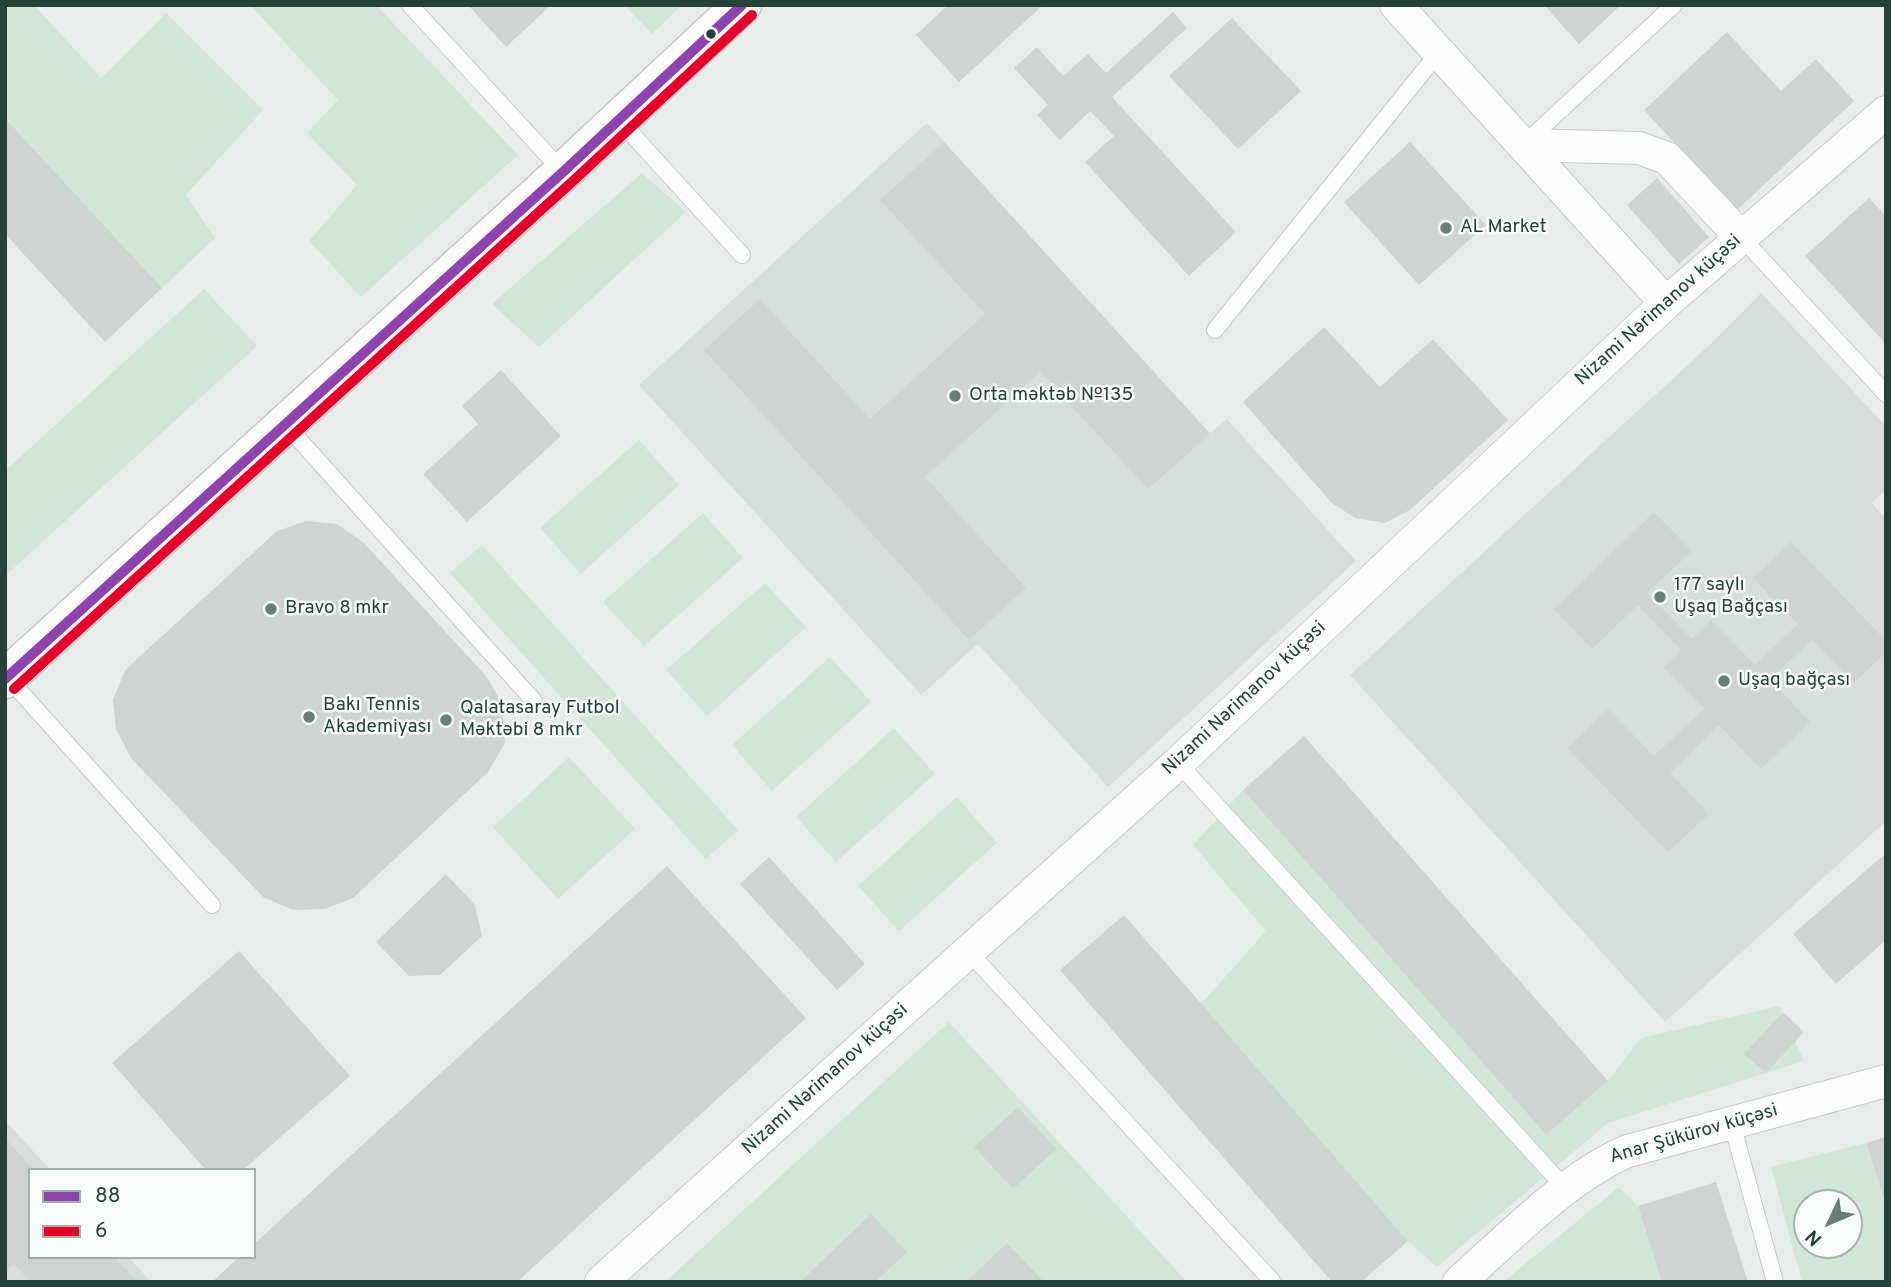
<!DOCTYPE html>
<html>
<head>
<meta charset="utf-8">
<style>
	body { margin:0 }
	#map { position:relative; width:1891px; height:1287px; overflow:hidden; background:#e8edeb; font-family:Overpass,sans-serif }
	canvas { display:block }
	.frame { position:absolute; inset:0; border:7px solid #24423a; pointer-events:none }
	.legend { position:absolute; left:28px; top:1168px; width:228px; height:91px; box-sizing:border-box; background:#f7fbf9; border:2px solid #a3b1ad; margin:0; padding:9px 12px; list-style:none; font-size:21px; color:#24423a }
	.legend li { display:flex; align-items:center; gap:14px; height:35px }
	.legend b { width:35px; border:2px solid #a3b1ad }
	.north { position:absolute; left:1793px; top:1189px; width:70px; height:70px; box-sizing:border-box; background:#f7fbf9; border:2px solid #a3b1ad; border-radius:50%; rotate:226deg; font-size:19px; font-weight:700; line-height:28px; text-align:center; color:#24423a }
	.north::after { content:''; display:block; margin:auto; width:24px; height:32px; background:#697e78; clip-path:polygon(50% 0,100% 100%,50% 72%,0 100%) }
</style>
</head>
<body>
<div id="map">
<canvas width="1891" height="1287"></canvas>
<div class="frame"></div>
<ul class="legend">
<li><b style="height:9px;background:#8e44ad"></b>88</li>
<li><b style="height:9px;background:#e4002b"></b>6</li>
</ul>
<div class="north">N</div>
</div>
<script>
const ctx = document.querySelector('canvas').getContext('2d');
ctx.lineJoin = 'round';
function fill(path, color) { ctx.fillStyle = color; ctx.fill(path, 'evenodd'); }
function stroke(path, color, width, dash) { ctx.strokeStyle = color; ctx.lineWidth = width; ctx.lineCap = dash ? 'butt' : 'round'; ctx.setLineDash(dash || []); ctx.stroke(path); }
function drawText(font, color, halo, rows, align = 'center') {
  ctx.font = font + ' Overpass,sans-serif'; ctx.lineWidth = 5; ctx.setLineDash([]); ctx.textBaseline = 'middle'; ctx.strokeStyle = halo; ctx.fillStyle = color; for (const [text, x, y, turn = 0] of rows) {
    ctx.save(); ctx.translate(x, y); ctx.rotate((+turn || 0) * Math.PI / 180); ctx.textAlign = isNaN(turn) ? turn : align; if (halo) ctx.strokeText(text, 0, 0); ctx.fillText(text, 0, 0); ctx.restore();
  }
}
fill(new Path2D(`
	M 927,123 L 1210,433 L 1227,419 L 1356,561 L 1108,787 L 978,644 L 921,695 L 639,385 Z
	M 1761,293 L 1886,426 L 1886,490 L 1872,503 L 1886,519 L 1886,821 L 1665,1022 L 1350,675 L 1716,339 Z
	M 5,1120 L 50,1170 L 30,1170 L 30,1257 L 129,1257 L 151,1282 L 5,1282 Z`), '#d6dedb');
fill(new Path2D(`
	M 5,5 L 34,5 L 101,78 L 166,13 L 263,110 L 186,195 L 215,238 L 162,288 L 5,118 Z
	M 250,5 L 376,5 L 518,155 L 361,297 L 309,241 L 357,185 L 307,133 L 338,100 Z
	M 624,5 L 682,5 L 652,34 Z
	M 642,173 L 686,212 L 539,347 L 492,304 Z
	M 204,289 L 257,346 L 5,576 L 5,471 Z
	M 639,440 L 679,485 L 581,574 L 540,528 Z
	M 703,513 L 743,558 L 644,646 L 603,602 Z
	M 482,545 L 738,830 L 706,859 L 450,573 Z
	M 765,583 L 806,627 L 707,716 L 666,670 Z
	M 830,657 L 871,702 L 772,791 L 732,745 Z
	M 894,728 L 935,774 L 836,862 L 796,817 Z
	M 569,757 L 635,829 L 558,899 L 493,827 Z
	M 1243,790 L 1546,1135 L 1608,1081 L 1641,1038 L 1779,1006 L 1804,1061 L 1608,1123 L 1437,1267 L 1408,1241 L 1201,1004 L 1266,931 L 1193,845 Z
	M 957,797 L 997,843 L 899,931 L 858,886 Z
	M 949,1022 L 1187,1282 L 665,1282 Z
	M 1866,1143 L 1886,1204 L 1886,1282 L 1802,1282 L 1771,1167 ZM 1807,1203 L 1849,1203 L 1849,1245 L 1807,1245 Z
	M 1619,1187 L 1638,1206 L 1662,1282 L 1503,1282 Z`), '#d1e6d8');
fill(new Path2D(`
	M 468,5 L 551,5 L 506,47 Z
	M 948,5 L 1043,5 L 959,82 L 916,35 Z
	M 1544,5 L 1621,5 L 1579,44 Z
	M 1173,12 L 1187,28 L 1112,97 L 1236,232 L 1189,276 L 1085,162 L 1114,136 L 1090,111 L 1060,140 L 1037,115 L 1048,105 L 1014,68 L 1037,47 L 1063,76 L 1088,54 L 1106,73 Z
	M 1232,18 L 1301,91 L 1238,149 L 1169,76 Z
	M 1727,32 L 1781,91 L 1816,59 L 1854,101 L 1737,210 L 1644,110 Z
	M 5,118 L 162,288 L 105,342 L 5,234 Z
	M 944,142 L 1210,434 L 1148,489 L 1040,372 L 925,477 L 1026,588 L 969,640 L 704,350 L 760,299 L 870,419 L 985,314 L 880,200 Z
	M 1410,142 L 1486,225 L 1419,285 L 1344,202 Z
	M 1657,178 L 1709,237 L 1679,264 L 1627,205 Z
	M 1869,198 L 1886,216 L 1886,344 L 1805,256 Z
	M 1324,327 L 1380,387 L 1433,339 L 1508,420 L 1410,510 L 1385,523 L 1355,518 L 1332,503 L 1243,402 Z
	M 501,370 L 561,436 L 467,522 L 423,474 L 478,424 L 462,406 Z
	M 1654,512 L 1692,551 L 1647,593 L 1692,639 L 1711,620 L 1755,665 L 1798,624 L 1753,578 L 1791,542 L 1886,641 L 1886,652 L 1854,683 L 1812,640 L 1770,679 L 1810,722 L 1761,769 L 1719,725 L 1670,773 L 1709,814 L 1668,852 L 1567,748 L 1608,709 L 1654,756 L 1704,709 L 1664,667 L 1681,650 L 1638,605 L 1592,649 L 1554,609 Z
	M 306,521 L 337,524 L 364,543 L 487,677 L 502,704 L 505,743 L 488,772 L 353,898 L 325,909 L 293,910 L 263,897 L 131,758 L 116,729 L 113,700 L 125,670 L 277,531 Z
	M 1304,736 L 1608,1081 L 1546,1135 L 1243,790 Z
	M 1886,853 L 1886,940 L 1836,984 L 1793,934 Z
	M 769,857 L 865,964 L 837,990 L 740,884 Z
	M 667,866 L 806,1018 L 517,1282 L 212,1282 L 239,1257 L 254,1257 L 254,1244 Z
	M 446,874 L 475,905 L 482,936 L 440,975 L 409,976 L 376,942 Z
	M 1124,915 L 1408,1241 L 1361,1282 L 1332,1282 L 1060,970 Z
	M 239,951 L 350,1076 L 243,1170 L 206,1170 L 112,1063 Z
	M 1783,1012 L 1804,1032 L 1766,1073 L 1744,1054 Z
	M 1018,1107 L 1056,1149 L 1013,1189 L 974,1147 Z
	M 1886,1137 L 1886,1202 L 1885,1202 L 1866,1143 Z
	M 5,1138 L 34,1170 L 30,1170 L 30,1257 L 115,1257 L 137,1282 L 31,1282 L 14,1264 L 5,1272 Z
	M 1716,1182 L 1748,1282 L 1662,1282 L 1638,1206 Z
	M 871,1214 L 907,1252 L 875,1282 L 800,1282 Z
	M 1007,1243 L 1044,1282 L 972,1282 L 969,1279 Z`), '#cfd4d2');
const service = new Path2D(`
	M 410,5 L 563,172
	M 619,120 L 742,255
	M 1524,144 L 1674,5
	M 1741,237 L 1886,394
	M 1215,330 L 1439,52
	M 285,424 L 534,701
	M 7,677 L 212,905
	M 1178,763 L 1566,1189
	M 968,951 L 1273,1282
	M 1732,1124 L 1775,1282`);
const minor = new Path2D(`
	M 1396,5 L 1666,303
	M 1523,145 L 1639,148 L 1667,158 L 1741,237
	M 601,1282 L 1178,763 L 1666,303 L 1886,112
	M 1459,1282 C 1509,1238 1568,1176 1628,1151 L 1886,1081`);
const tertiary = new Path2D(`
	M 5,679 L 563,172 L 742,5`);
stroke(service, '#c5cac8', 18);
stroke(minor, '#c5cac8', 34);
stroke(tertiary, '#c5cac8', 41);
stroke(service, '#fcfcfc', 16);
stroke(minor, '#fcfcfc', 32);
stroke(tertiary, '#fcfcfc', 38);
stroke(new Path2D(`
	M 5,679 L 563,172 L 742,5`), '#8e44ad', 10);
stroke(new Path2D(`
	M 14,689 L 572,182 L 752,15`), '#e4002b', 10);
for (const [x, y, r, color] of [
	[711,34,6,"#24423a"],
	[1446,228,7,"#697e78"],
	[955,396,7,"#697e78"],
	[1660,597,7,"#697e78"],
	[271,609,7,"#697e78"],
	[1724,681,7,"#697e78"],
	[309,717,7,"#697e78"],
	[446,720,7,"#697e78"]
]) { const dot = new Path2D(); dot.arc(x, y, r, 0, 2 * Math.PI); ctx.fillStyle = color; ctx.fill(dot); stroke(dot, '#f7fbf9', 2.5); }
drawText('19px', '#24423a', '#f7fbf9', [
	["AL Market",1460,228],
	["Orta məktəb №135",969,396],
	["177 saylı",1674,586],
	["Uşaq Bağçası",1674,608],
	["Bravo 8 mkr",285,609],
	["Uşaq bağçası",1738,681],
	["Bakı Tennis",323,706],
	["Akademiyası",323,728],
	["Qalatasaray Futbol",460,709],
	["Məktəbi 8 mkr",460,731]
], 'left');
drawText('19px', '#24423a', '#f7fbf9', [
	["Nizami Nərimanov küçəsi",1659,311,-42],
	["Nizami Nərimanov küçəsi",1245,699,-43],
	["Nizami Nərimanov küçəsi",826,1080,-42],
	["Anar Şükürov küçəsi",1694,1135,-16]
]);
</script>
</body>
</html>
